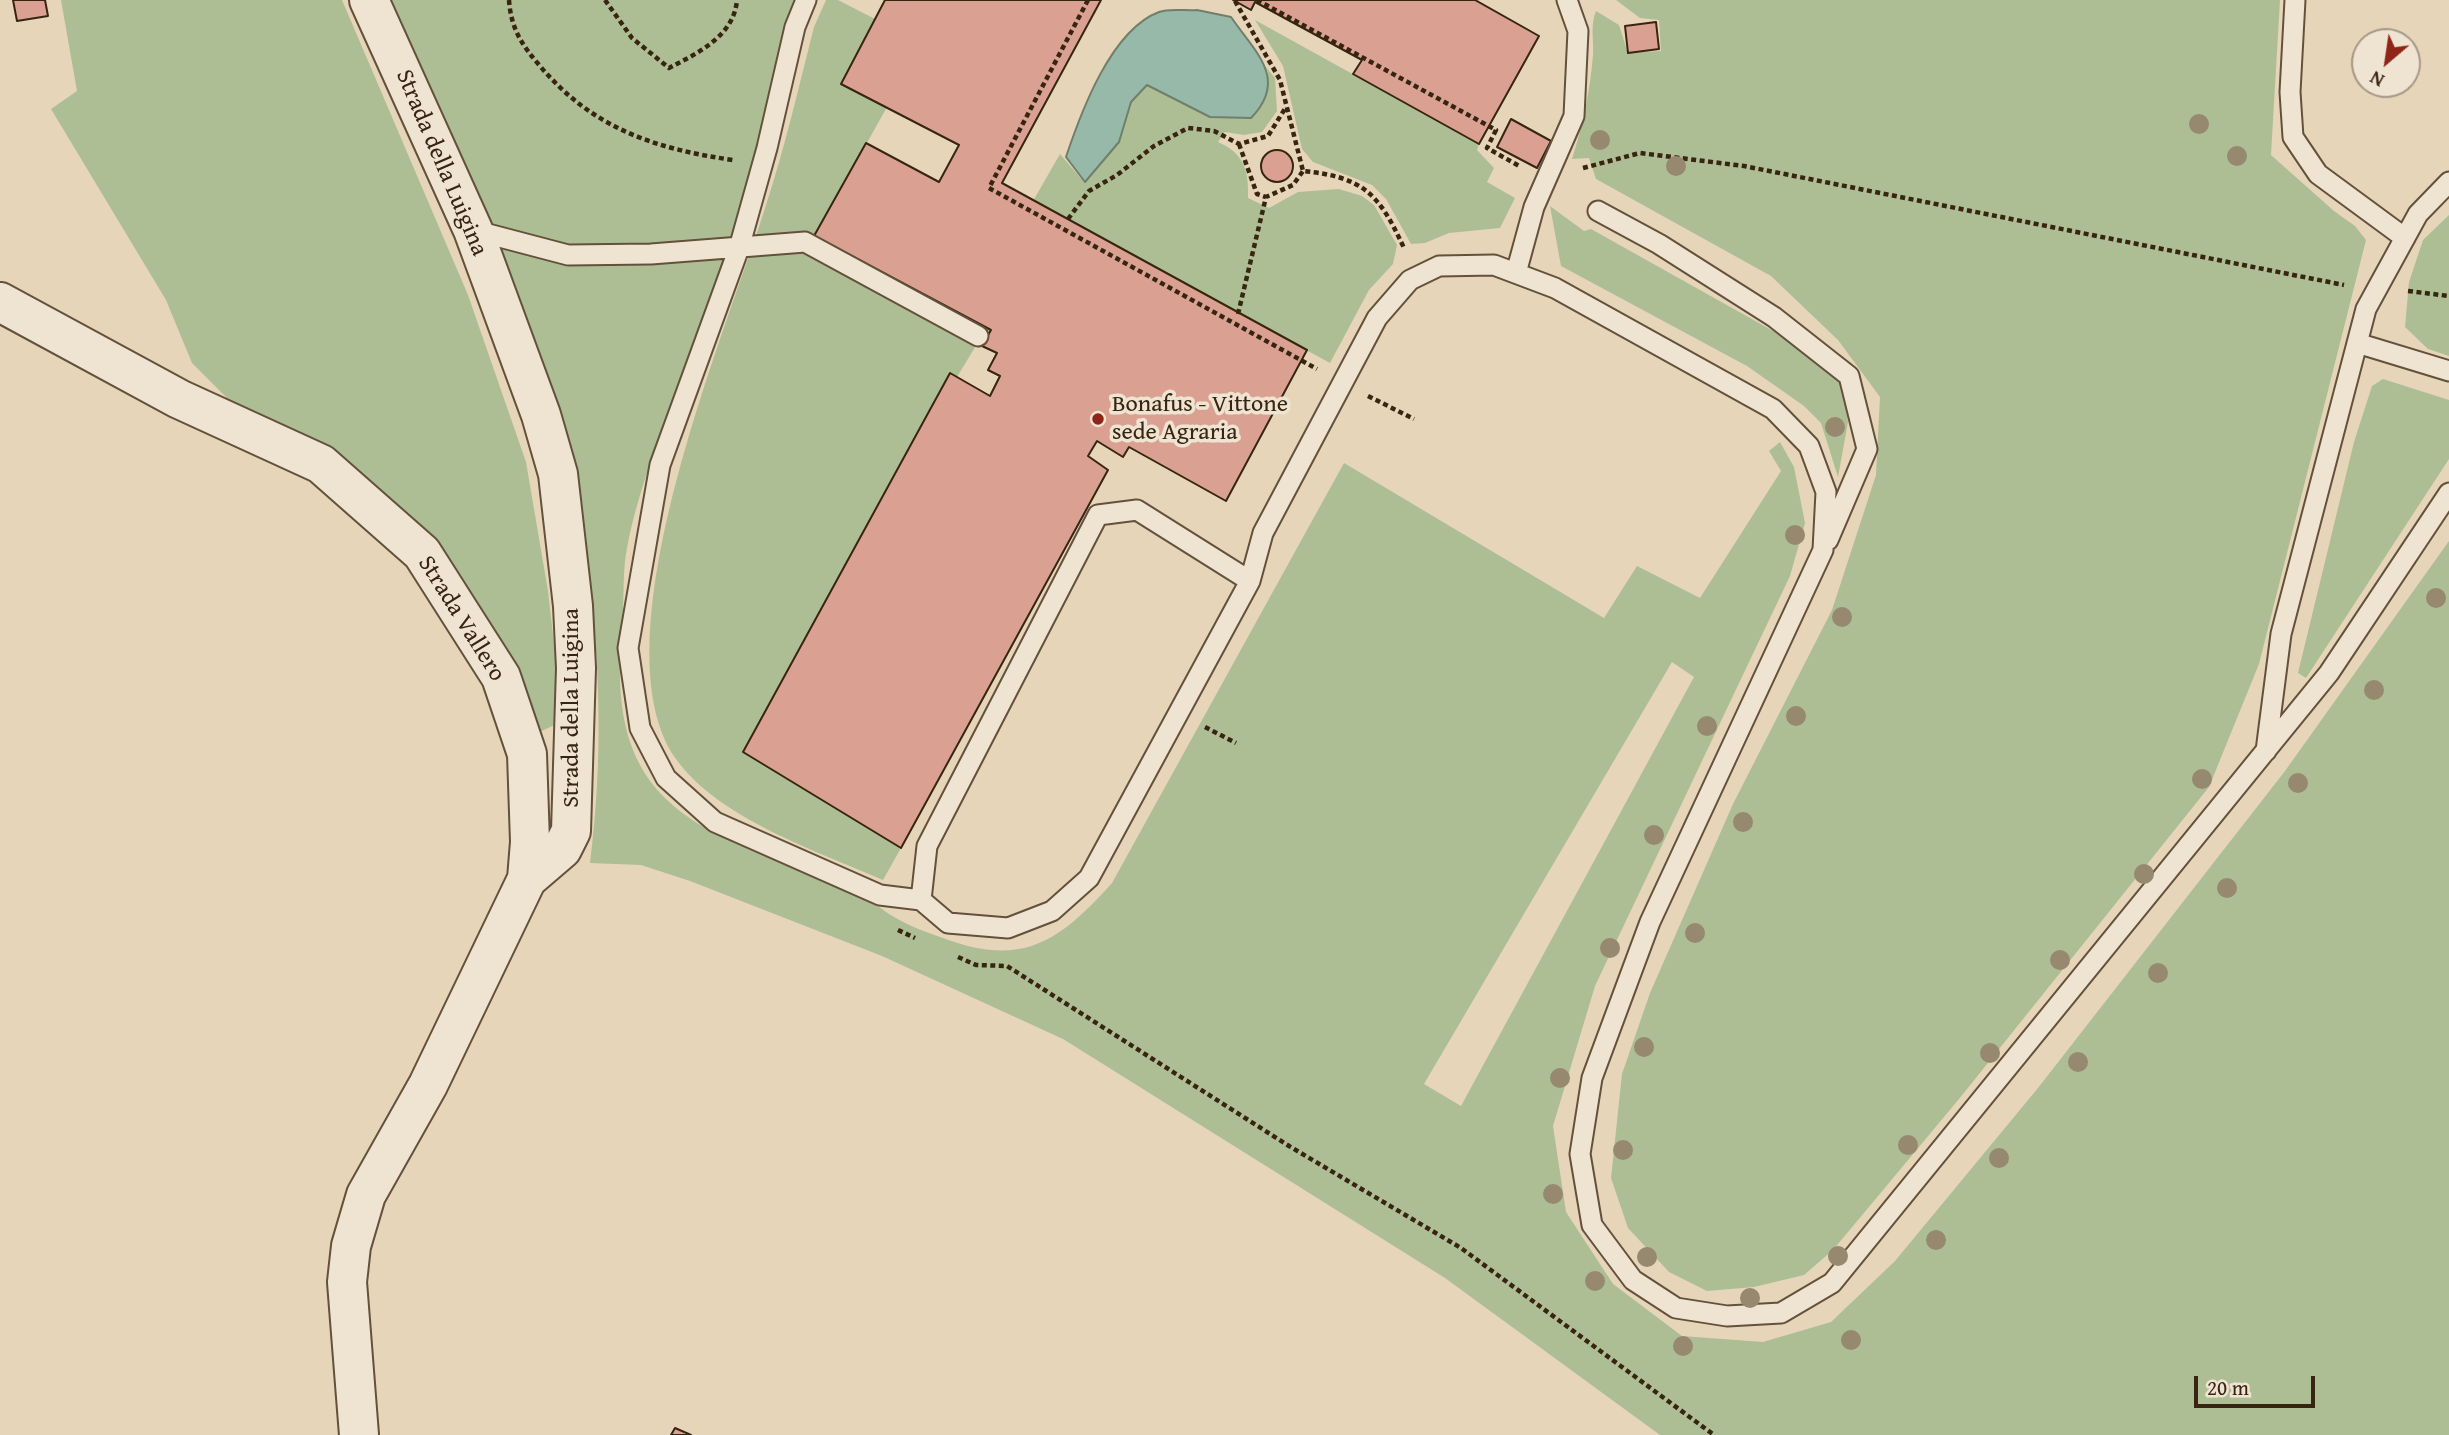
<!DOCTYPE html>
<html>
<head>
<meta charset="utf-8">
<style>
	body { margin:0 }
	#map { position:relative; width:2449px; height:1435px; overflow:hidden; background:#e6d5b9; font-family:"Gentium Book Plus",serif }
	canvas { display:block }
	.north { position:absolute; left:2351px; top:28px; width:70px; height:70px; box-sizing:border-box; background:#efe4d2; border:2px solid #a59885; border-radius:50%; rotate:209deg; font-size:19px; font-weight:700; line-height:28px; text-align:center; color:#372511 }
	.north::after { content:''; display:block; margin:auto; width:24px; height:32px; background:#8f2418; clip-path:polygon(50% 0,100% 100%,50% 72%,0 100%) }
	.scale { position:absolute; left:2194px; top:1376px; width:121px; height:32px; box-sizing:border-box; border:4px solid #372511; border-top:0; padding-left:9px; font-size:21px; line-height:24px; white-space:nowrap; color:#372511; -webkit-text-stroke:5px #efe4d2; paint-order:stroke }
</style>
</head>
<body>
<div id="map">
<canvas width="2449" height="1435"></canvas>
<div class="north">N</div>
<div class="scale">20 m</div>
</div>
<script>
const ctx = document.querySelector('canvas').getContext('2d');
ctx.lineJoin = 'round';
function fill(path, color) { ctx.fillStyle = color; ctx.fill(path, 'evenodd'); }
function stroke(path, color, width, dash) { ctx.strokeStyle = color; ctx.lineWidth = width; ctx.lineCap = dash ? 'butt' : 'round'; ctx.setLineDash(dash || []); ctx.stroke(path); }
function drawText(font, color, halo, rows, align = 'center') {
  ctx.font = font + ' "Gentium Book Plus",serif'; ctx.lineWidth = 7; ctx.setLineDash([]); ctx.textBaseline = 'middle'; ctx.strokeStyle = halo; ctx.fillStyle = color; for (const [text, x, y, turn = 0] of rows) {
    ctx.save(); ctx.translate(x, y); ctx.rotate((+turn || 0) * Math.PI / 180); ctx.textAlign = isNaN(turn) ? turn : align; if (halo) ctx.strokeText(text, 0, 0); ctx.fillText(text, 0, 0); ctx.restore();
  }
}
fill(new Path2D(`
	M 61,0 L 342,0 L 468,295 L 526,462 L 548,591 L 563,721 L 531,736 L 435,551 L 238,409 L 192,363 L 166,300 L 51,109 L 77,91 Z
	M 387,0 L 795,0 C 772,57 771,119 752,177 C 730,243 707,309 682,375 C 662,431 638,490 627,548 C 623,568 624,589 623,609 C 618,674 613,743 662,795 C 721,856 816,859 882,909 C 899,922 922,931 943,938 C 1022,968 1059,942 1112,883 L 1344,463 L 1604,618 L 1637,566 L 1700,598 L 1781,471 L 1769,451 L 1780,442 L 1794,467 L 1805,523 L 1790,576 L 1595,986 L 1553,1126 L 1566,1212 L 1613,1284 L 1682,1336 L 1763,1342 L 1831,1322 L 1895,1261 L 2038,1088 L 2285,771 L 2449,541 L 2449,1435 L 1660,1435 L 1445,1278 L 1063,1039 L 882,956 L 690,881 L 641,865 L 590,863 C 603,762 601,658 586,558 ZM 1672,662 L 1694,677 L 1461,1106 L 1424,1084 Z
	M 826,0 L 838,0 L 875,19 L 841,84 L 887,107 L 815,236 L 991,330 L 982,346 L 977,344 L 957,377 L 950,373 L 743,751 L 901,848 L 883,880 C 817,851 719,819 676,759 C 594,641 726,333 766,205 C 785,147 799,86 814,27 Z
	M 1616,0 L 2280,0 L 2271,155 L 2334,211 L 2355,226 L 2366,240 L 2259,664 L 2209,787 L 1959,1099 L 1833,1250 L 1804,1275 L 1754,1287 L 1707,1291 L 1669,1272 L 1628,1228 L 1611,1178 L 1622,1074 L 1650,993 L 1733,804 L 1832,610 L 1876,475 L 1880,397 L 1838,340 L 1771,276 L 1596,179 L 1589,158 L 1572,159 C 1583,124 1590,91 1593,55 C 1594,39 1590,26 1596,11 L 1619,25 L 1628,53 L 1661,51 L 1659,20 L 1640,18 Z
	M 1255,20 L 1479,144 L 1477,150 L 1494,168 L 1487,182 L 1515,198 L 1500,228 L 1449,233 L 1425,243 L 1411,244 L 1386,199 L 1372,185 L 1313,162 L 1302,149 L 1283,66 Z
	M 1259,59 L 1275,78 L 1277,111 L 1262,132 L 1244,135 L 1225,132 L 1218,142 C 1244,153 1249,171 1248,198 L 1269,208 L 1298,192 L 1339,189 L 1362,196 L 1374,205 L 1397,245 L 1393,264 L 1369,290 L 1330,363 L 1033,201 L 1060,154 L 1084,182 L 1119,142 L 1131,102 L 1147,85 L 1210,117 L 1251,118 L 1268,72 Z
	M 1550,206 L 1584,231 L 1591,229 L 1775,332 L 1842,379 L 1848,422 L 1838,477 L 1821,423 L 1804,406 L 1747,366 L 1561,266 Z
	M 2449,215 L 2449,356 L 2428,349 L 2405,327 L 2409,282 L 2423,240 Z
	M 2383,379 L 2449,400 L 2449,459 L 2306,678 L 2298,673 L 2354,442 L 2372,386 Z`), '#aebe94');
const water = new Path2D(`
	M 1197,10 L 1231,17 C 1255,52 1289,79 1251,118 L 1210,117 L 1147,85 L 1131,102 L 1119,142 L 1085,182 L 1066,157 C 1081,112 1111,30 1159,12 C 1169,8 1186,11 1197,10 Z`);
fill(water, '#97b9a9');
stroke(water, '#717e6c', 2);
const building = new Path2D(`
	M 13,0 L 45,0 L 48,16 L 17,21 Z
	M 885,0 L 1101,0 L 1002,183 L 1307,350 L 1226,501 L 1129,447 L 1123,457 L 1097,441 L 1088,456 L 1108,470 L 901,848 L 743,752 L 950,373 L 990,396 L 1000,376 L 988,370 L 997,353 L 982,346 L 991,330 L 814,236 L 866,143 L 939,182 L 959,145 L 841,84 Z
	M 1233,0 L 1475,0 L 1539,36 L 1479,144 L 1353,74 L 1362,60 L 1255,2 L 1251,10 Z
	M 1656,22 L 1659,49 L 1628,53 L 1625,26 Z
	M 1511,119 L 1551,141 L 1537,168 L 1497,147 Z
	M1261 166a16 16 0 1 1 32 0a16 16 0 1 1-32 0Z
	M 675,1428 L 691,1435 L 671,1435 Z`);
fill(building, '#daa193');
stroke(building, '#372511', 2);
const service = new Path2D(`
	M 806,0 L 795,27 L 767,148 L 739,248 L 660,465 L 628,648 L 640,728 L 666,778 L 715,822 L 880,895 L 921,900
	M 2295,0 L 2290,92 L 2293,137 L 2318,174 L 2405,238
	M 1598,211 L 1659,244 L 1774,317 L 1849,376 L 1867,449 L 1828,540
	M 473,230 L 568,255 L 651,254 L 805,242 L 978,336
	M 1516,273 L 1534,207 L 1574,116 L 1578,31 L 1567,0
	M 2357,343 L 2449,371
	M 1250,581 L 1137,510 L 1098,515 L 927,846 L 921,900 L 948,923 L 1008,928 L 1052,911 L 1089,878 L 1250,581 L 1263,533 L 1377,318 L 1410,280 L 1439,266 L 1494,265 L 1555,288 L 1773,409 L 1809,446 L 1826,492 L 1823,550 L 1650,922 L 1592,1078 L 1580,1154 L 1592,1225 L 1633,1280 L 1676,1308 L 1727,1316 L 1781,1313 L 1832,1283 L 2329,673 L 2449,493
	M 2266,751 L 2281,634 L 2366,309 L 2418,214 L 2449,182`);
const minor = new Path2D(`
	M 0,302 L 179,399 L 321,464 L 422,553 L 501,677 L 527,754 L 530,842 L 527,879
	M 359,1435 L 347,1282 L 351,1246 L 366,1195 L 428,1085 L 527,879 L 562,849 L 571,831 L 576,668 L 573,606 L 558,474 L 541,415 L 473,230 L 369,0`);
stroke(service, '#63513b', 23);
stroke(minor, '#63513b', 42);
stroke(new Path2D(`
	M 509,0 C 511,29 522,45 540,66 C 592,128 655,149 733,160
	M 605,0 L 632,38 L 669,68 C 698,53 734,36 737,0
	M 1088,0 L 989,188 L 1317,369
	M 1257,0 L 1496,130 L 1487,148 L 1521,167
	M 1235,1 L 1280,80 L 1303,171 C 1364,177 1379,194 1404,248
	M 1239,144 L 1257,194 L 1266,197
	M 1583,168 L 1640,153 L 1744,166 L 2344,285
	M 1068,219 L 1089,191 L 1117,175 L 1154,146 L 1188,128 L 1214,131 L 1239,144 L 1268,136 L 1286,107
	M 2408,291 L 2449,296
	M 1238,314 L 1266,197 L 1293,185 L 1303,171
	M 1368,396 L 1414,419
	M 1205,727 L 1236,743
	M 898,930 L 915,938
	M 958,957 L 976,965 L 1007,966 L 1289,1146 L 1461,1248 L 1714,1435`), '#372511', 4.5, [5, 3.5]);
stroke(service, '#efe4d2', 19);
stroke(minor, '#efe4d2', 38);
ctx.fillStyle = '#96896f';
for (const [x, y] of [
	[2199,124],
	[1600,140],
	[2237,156],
	[1676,166],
	[1835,427],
	[1795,535],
	[2436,598],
	[1842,617],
	[2374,690],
	[1796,716],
	[1707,726],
	[2202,779],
	[2298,783],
	[1743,822],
	[1654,835],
	[2144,874],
	[2227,888],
	[1695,933],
	[1610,948],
	[2060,960],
	[2158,973],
	[1644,1047],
	[1990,1053],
	[2078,1062],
	[1560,1078],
	[1908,1145],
	[1623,1150],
	[1999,1158],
	[1553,1194],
	[1936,1240],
	[1838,1256],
	[1647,1257],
	[1595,1281],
	[1750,1298],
	[1851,1340],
	[1683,1346]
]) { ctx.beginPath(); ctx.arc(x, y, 10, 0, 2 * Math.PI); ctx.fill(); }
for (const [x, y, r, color] of [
	[1098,419,7,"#8f2418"]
]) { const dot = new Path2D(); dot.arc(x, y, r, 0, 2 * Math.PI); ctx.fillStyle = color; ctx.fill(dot); stroke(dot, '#efe4d2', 2.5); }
drawText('24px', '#372511', '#efe4d2', [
	["Strada della Luigina",441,163,67],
	["Strada Vallero",461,619,58],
	["Strada della Luigina",572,708,-90]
]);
drawText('24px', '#372511', '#efe4d2', [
	["Bonafus - Vittone",1112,405],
	["sede Agraria",1112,433]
], 'left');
</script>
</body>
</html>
